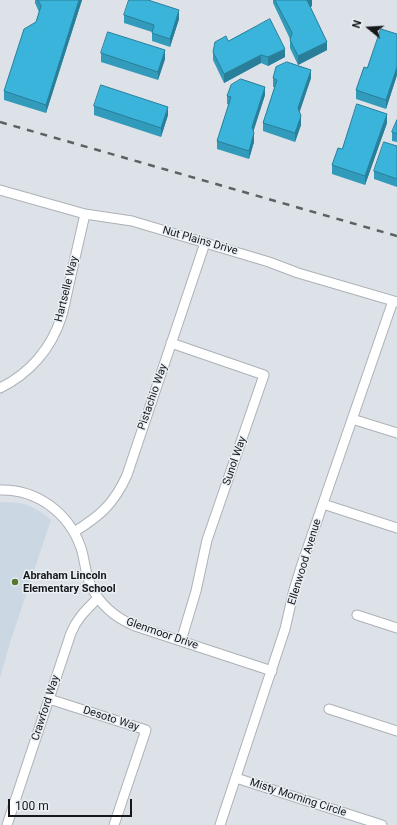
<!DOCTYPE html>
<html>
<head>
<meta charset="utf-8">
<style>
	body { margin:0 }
	#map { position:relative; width:397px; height:825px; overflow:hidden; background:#dce2e8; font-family:Roboto,sans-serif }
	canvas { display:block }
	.north { position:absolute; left:349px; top:8px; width:40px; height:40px; -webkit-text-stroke:3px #e9eff5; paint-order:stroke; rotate:288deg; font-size:11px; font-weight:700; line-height:16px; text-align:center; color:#16181a }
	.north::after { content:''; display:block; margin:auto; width:14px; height:18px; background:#16181a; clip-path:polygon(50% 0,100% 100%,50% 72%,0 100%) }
	.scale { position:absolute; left:8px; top:799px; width:124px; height:18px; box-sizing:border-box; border:2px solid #16181a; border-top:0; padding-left:5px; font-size:12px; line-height:14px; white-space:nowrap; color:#16181a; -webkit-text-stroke:3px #e9eff5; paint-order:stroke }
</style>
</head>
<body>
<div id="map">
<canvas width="397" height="825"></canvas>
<div class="north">N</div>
<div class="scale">100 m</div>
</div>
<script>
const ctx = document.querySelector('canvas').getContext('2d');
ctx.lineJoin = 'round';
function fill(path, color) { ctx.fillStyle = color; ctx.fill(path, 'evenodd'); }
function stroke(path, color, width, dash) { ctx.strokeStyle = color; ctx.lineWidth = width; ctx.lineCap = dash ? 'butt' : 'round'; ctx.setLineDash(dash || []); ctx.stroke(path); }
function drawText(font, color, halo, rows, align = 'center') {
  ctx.font = font + ' Roboto,sans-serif'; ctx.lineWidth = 3; ctx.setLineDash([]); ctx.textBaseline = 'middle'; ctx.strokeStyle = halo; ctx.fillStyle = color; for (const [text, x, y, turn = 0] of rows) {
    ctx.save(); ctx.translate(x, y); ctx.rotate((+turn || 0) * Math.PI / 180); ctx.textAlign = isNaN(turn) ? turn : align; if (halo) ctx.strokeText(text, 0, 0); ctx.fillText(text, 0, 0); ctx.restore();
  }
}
fill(new Path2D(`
	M 0,502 L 20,503 L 30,506 L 44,514 L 51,520 L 10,643 L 0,678 Z`), '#cbd7e2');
const minor = new Path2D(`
	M 0,190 L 85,214 L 132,221 L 269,262 L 298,273 L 397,302
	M 171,343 L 264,375 L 207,540 L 196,591 L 181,641
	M 0,388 C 29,374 51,349 61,318 C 65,306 67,292 70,280 C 75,258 80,236 85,214
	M 352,419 L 397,433
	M 0,490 C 37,489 69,513 81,548 C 85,560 85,574 91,586 C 100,605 116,618 135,626 L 272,671
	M 323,504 L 397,528
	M 74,532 C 100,516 114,504 127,475 L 205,243
	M 357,615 L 397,628
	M 49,699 L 146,730 L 114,825
	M 329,709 L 397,731
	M 236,778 L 382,825
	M 7,825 L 71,633 C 77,618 87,609 98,598
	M 220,825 L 285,629 L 294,590 L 301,567 L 393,301`);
stroke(minor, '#acb1b7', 11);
stroke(minor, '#fff', 9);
stroke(new Path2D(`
	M 0,122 L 397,236`), '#5e6164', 2.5, [7, 7]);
fill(new Path2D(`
	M 35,0 L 82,0 L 46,113 L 4,100 L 4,91 L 36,22 L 39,12 L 35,3 Z
	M 273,0 L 312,0 L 312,6 L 310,7 L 327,50 L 298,65 L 290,48 L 290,39 L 273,3 Z
	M 124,15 L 179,19 L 170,47 L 152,41 L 152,32 L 124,23 Z
	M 397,34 L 397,75 L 386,109 L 356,99 L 356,90 L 367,68 Z
	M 228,41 L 285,57 L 268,66 L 261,63 L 224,83 L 213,60 L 213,52 Z
	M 101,53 L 165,59 L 158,80 L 101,62 Z
	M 273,78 L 311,78 L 299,112 L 301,125 L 295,142 L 263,131 L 263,123 L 275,87 L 273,87 Z
	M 265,95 L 253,131 L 254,142 L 249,159 L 217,149 L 217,141 L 229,105 L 227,104 L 227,96 Z
	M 94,106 L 168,115 L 161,137 L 94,115 Z
	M 397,120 L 397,142 L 392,141 L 392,132 Z
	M 387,123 L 365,185 L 332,174 L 332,165 L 342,149 Z
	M 397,146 L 397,187 L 374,179 L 374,171 Z`), '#329bbb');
fill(new Path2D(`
	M 79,0 L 82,0 L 46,113 L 46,105 Z
	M 307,0 L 312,0 L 312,6 L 307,9 Z
	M 179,10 L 179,19 L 170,47 L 170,39 Z
	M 327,42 L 327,50 L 298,65 L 298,56 Z
	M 285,49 L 285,57 L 268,66 L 268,57 Z
	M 165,50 L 165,59 L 158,80 L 158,72 Z
	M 261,55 L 261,63 L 224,83 L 224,74 Z
	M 397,67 L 397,75 L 386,109 L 386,100 Z
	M 311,70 L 311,78 L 298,117 L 298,108 Z
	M 265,87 L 265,95 L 252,136 L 252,127 Z
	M 168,107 L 168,115 L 161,137 L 161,128 Z
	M 387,114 L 387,123 L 365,185 L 365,176 Z
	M 301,116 L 301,125 L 295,142 L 295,133 Z
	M 254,133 L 254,142 L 249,159 L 249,151 Z`), '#297e99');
const building = new Path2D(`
	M 38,0 L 79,0 L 46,105 L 4,91 L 24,29 L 36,22 L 41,6 Z
	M 129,0 L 148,0 L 179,10 L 170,39 L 152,33 L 154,25 L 124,15 Z
	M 275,0 L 307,0 L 327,42 L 298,56 L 290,40 L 292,33 Z
	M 270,19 L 285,49 L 268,57 L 261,55 L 224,74 L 213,52 L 215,42 L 226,36 L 228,41 Z
	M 381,29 L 397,34 L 397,67 L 386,100 L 356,90 L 364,67 L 367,68 Z
	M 108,32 L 165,50 L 158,72 L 101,53 Z
	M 287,62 L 311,70 L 298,108 L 301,116 L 295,133 L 263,123 L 277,80 L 273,78 L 276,67 Z
	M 241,79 L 265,87 L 252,127 L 254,133 L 249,151 L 217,141 L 231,97 L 227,96 L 231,85 Z
	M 101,85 L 168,107 L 161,128 L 94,106 Z
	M 357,104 L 387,114 L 365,176 L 332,165 L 338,148 L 342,149 Z
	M 397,120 L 397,134 L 392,132 Z
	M 384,142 L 397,146 L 397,179 L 374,171 Z`);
fill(building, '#3ab4da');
stroke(building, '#297e99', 1);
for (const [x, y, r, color] of [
	[15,582,4,"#57782f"]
]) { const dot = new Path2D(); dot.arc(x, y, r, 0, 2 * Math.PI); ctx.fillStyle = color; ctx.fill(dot); stroke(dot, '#e9eff5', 1.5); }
drawText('11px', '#16181a', '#e9eff5', [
	["Nut Plains Drive",200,241,16],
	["Hartselle Way",67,289,-76],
	["Pistachio Way",153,397,-71],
	["Sunol Way",235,461,-71],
	["Ellenwood Avenue",305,562,-73],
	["Glenmoor Drive",162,634,19],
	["Crawford Way",46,708,-72],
	["Desoto Way",111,719,18],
	["Misty Morning Circle",298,798,18]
]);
drawText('bold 11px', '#16181a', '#e9eff5', [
	["Abraham Lincoln",23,576],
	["Elementary School",23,589]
], 'left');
</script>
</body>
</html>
